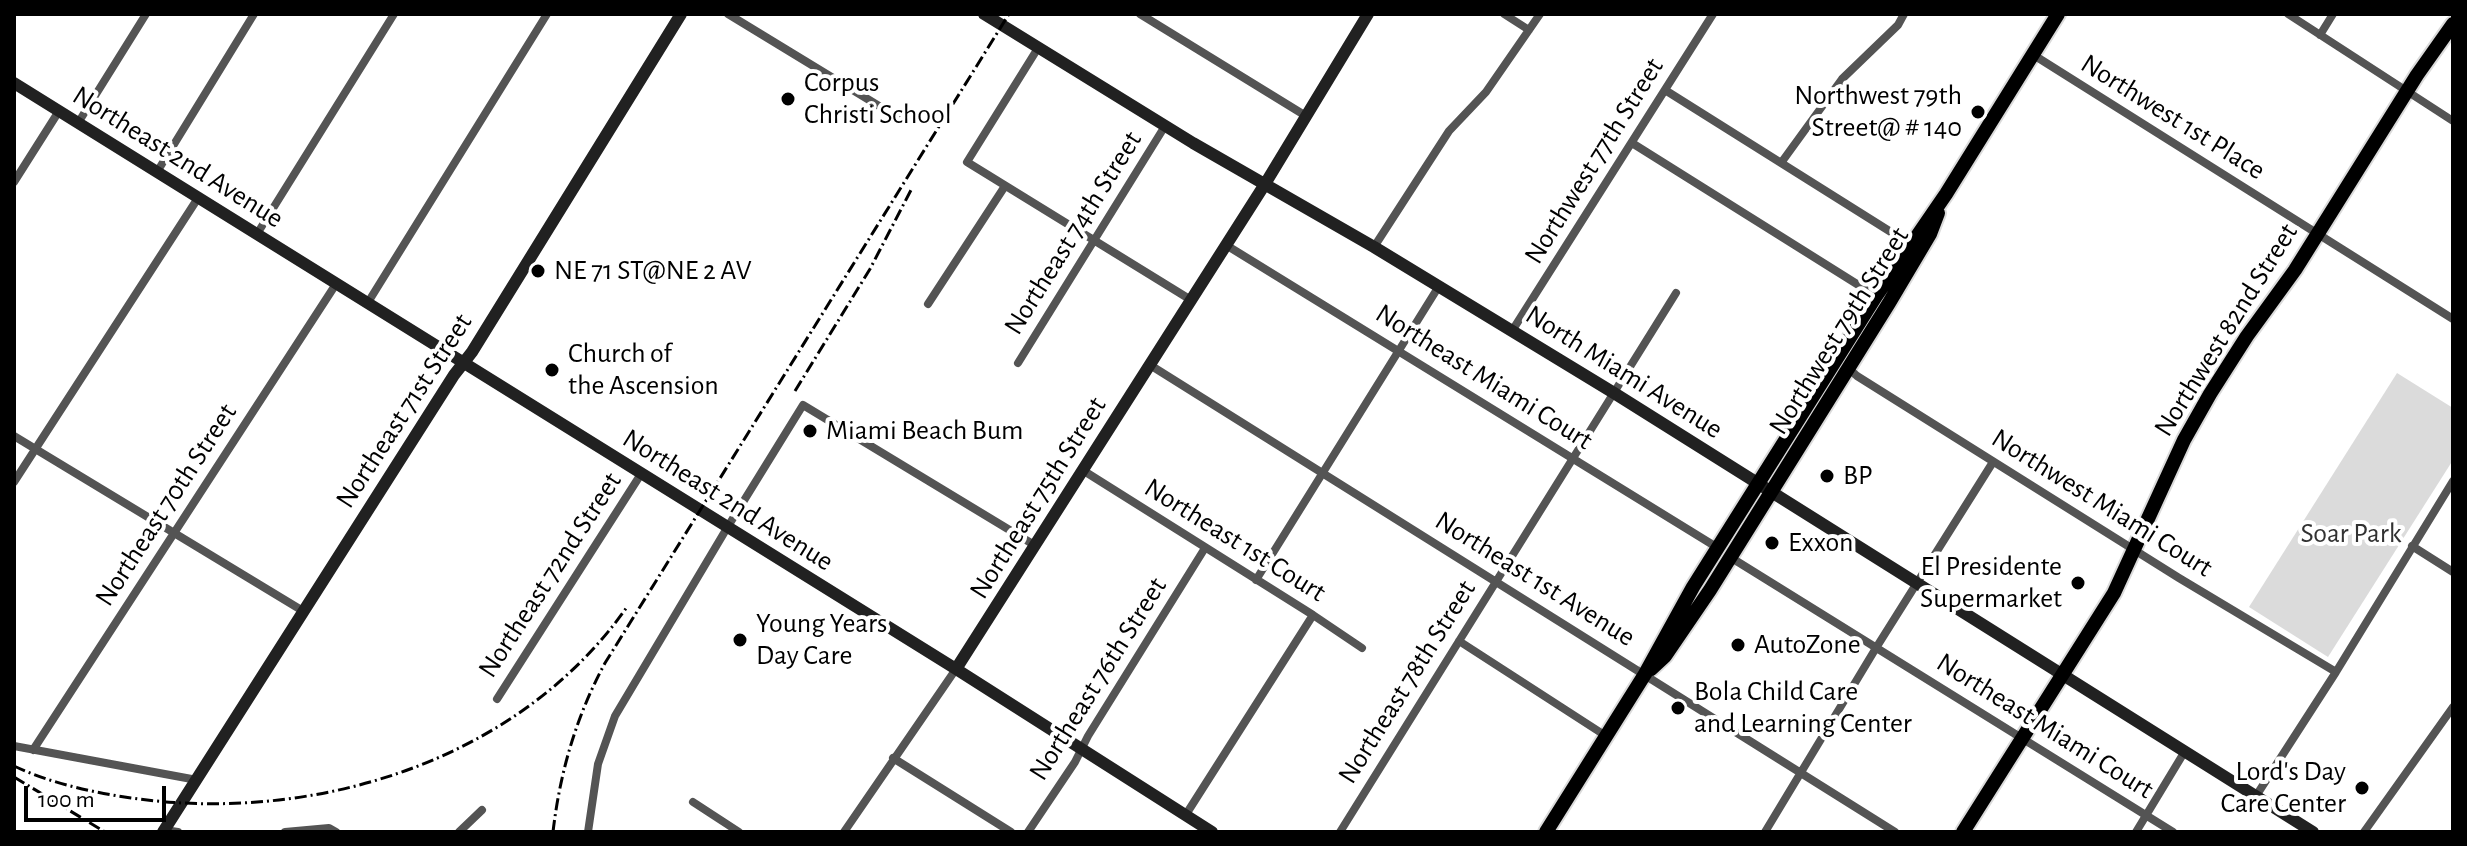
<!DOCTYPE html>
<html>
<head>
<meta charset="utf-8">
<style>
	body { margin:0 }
	#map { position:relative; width:2467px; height:846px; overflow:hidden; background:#fff; font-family:"Alegreya Sans",sans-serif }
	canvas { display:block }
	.frame { position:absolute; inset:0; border:16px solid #000; pointer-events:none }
	.scale { position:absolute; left:24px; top:786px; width:142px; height:36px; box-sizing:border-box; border:4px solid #000; border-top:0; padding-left:10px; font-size:24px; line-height:28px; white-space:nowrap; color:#000; -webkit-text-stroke:6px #fff; paint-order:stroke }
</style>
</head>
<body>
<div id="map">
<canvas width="2467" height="846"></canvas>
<div class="frame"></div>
<div class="scale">100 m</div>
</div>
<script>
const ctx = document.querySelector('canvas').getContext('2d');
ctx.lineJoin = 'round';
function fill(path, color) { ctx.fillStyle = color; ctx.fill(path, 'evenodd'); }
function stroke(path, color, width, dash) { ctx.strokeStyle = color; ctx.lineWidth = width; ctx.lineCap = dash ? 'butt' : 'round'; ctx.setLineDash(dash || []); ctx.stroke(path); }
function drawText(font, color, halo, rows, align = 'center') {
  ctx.font = font + ' "Alegreya Sans",sans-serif'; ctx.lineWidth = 8; ctx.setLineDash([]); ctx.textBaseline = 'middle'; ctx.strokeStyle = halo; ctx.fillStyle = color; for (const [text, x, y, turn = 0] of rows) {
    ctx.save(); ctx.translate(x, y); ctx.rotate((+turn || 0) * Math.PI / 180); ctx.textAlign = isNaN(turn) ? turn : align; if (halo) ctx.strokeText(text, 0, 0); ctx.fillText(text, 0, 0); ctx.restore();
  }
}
fill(new Path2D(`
	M 2397,373 L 2453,408 L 2453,460 L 2328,657 L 2249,607 Z`), '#dbdbdb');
const primary = new Path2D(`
	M 1651,669 L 1665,656 L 1710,590 L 1889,303 L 1930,234 L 1938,213
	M 1546,832 L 1645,674 L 1693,587 L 1876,296 L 1946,194 L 2058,14
	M 1963,832 L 2114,593 L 2184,440 L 2210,394 L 2247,336 L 2295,270 L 2417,75 L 2453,24`);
stroke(primary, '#dbdbdb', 18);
stroke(new Path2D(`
	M 728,14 L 902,120
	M 1140,14 L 1306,116
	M 1504,14 L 1529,30
	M 2288,14 L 2453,121
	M 2320,35 L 2333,14
	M 1038,48 L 967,162 L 1191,300
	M 2032,54 L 2453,319
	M 1665,90 L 1910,244
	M 78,123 L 146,14
	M 1632,143 L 1876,296
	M 1781,163 L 1842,79 L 1898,25 L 1904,14
	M 157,172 L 254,14
	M 14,182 L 59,111
	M 257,234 L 394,14
	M 1226,245 L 1718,548
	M 1374,247 L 1449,131 L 1486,92 L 1540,14
	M 367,304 L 547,14
	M 928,304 L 1005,186
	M 1512,331 L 1713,14
	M 1018,363 L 1165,126
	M 1150,365 L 1895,832
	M 1848,368 L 1857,376 L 2179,578 L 2336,672
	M 14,436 L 303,611
	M 1084,471 L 1313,615 L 1362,648
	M 14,482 L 198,198
	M 2412,546 L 2453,572
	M 1730,557 L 2173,832
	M 1256,580 L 1439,286
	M 1459,641 L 1606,736
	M 497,699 L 641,474
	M 14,746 L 197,780
	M 33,750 L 336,284
	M 893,758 L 1011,832
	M 2256,796 L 2336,672 L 2453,481
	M 693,802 L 739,832
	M 1185,816 L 1313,615
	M 165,830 L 178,832
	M 285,832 L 329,828 L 336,832
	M 459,832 L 482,810
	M 588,832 L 598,764 L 615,716 L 727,528 L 803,405 L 1036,546
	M 844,832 L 956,669
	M 1028,832 L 1075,762 L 1088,736 L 1205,548
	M 1340,832 L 1676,293
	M 1765,832 L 1876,648 L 1993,462
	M 2136,832 L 2185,751
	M 2364,832 L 2453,707`), '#545454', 8);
stroke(new Path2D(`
	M 984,14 L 1193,143 L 1374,247 L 1614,393 L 2313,832
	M 14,83 L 956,669 L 1212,832
	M 956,669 L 1265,184 L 1368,14
	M 163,832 L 454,375 L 472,352 L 681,14`), '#212121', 12);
stroke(primary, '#000', 14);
stroke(new Path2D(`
	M 795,391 L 870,269 L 911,190
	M 14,766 C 50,783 91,792 131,798 C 313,824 518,762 627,607
	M 14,777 L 105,832
	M 553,832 C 560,772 576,717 605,663 L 1009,14`), '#000', 3, [12, 4, 2, 4]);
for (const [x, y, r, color] of [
	[788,99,8,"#000"],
	[1978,112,8,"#000"],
	[538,271,8,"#000"],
	[552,370,8,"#000"],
	[810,431,8,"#000"],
	[1827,476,8,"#000"],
	[1772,543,8,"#000"],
	[2078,583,8,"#000"],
	[740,640,8,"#000"],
	[1738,645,8,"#000"],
	[1678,708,8,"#000"],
	[2362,788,8,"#000"]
]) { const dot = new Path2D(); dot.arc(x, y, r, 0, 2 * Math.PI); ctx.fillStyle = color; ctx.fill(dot); stroke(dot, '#fff', 3); }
drawText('28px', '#000', '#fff', [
	["Corpus",804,83],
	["Christi School",804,115],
	["Northwest 79th",1962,96,"right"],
	["Street@ # 140",1962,128,"right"],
	["NE 71 ST@NE 2 AV",554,271],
	["Church of",568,354],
	["the Ascension",568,386],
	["Miami Beach Bum",826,431],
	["BP",1843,476],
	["Exxon",1788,543],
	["El Presidente",2062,567,"right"],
	["Supermarket",2062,599,"right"],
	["Young Years",756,624],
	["Day Care",756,656],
	["AutoZone",1754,645],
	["Bola Child Care",1694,692],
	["and Learning Center",1694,724],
	["Lord's Day",2346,772,"right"],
	["Care Center",2346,804,"right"]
], 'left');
drawText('28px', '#000', '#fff', [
	["Northwest 1st Place",2173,117,32],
	["Northeast 2nd Avenue",178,157,32],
	["Northwest 77th Street",1594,161,-58],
	["Northeast 74th Street",1073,233,-58],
	["Northwest 82nd Street",2226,330,-58],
	["Northwest 79th Street",1839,331,-58],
	["North Miami Avenue",1624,372,32],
	["Northeast Miami Court",1484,377,32],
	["Northeast 71st Street",404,411,-57],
	["Northeast 75th Street",1038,498,-58],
	["Northeast 2nd Avenue",728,500,32],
	["Northwest Miami Court",2102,503,32],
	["Northeast 70th Street",166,505,-57],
	["Northeast 1st Court",1235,540,32],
	["Northeast 72nd Street",550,575,-57],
	["Northeast 1st Avenue",1535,579,32],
	["Northeast 76th Street",1098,679,-58],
	["Northeast 78th Street",1407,682,-58],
	["Northeast Miami Court",2045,726,32]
]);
drawText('28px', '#323232', '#fff', [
	["Soar Park",2351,534]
]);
</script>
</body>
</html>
